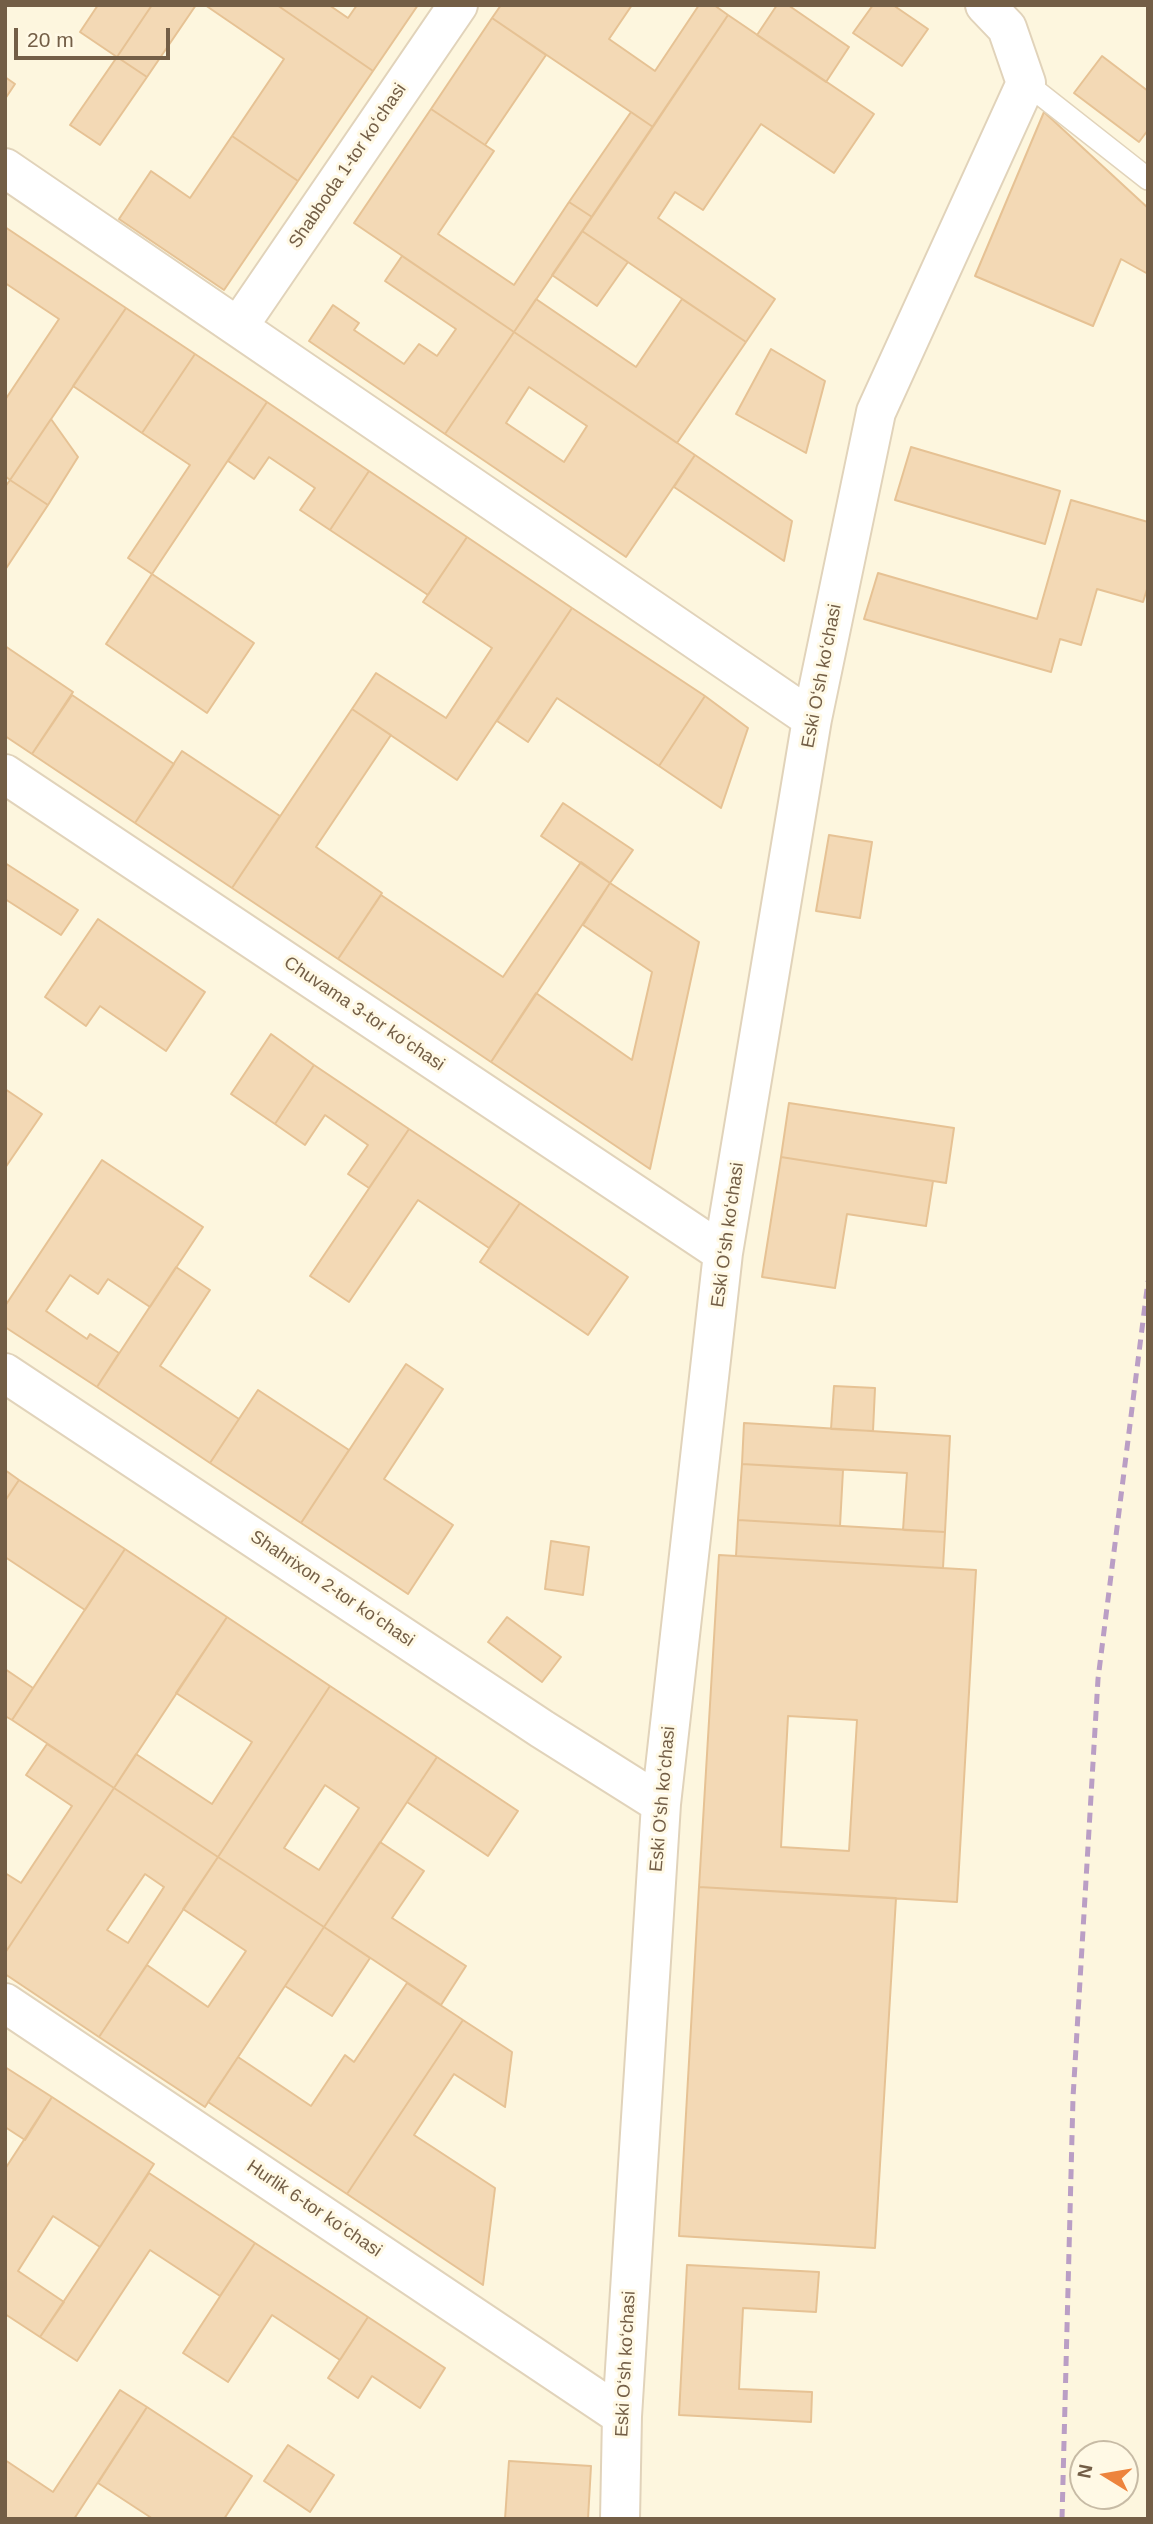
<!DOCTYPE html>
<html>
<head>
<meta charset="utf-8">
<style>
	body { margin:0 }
	#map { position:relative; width:1153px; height:2524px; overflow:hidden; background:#fdf6de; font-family:Helvetica,sans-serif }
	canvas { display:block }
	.frame { position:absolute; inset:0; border:7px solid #735e46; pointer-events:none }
	.north { position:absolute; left:1069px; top:2440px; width:70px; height:70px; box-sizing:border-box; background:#fff9e5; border:2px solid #c7bba5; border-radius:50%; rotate:281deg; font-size:19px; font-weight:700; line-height:28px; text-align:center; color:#735e46 }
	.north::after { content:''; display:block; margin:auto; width:24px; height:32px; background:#ed843d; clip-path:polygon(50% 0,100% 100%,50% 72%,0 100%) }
	.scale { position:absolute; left:14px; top:28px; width:156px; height:32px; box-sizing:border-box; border:4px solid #735e46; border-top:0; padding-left:9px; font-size:21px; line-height:24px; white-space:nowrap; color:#735e46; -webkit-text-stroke:5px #fff9e5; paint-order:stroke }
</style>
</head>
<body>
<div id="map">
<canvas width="1153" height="2524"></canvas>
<div class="frame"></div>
<div class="north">N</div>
<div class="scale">20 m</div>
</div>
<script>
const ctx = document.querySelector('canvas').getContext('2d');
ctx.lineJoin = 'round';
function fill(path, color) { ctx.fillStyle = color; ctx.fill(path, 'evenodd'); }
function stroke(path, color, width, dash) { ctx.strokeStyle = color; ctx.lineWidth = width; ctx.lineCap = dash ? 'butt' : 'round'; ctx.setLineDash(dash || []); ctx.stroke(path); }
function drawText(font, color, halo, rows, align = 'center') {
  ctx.font = font + ' Helvetica,sans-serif'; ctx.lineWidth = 6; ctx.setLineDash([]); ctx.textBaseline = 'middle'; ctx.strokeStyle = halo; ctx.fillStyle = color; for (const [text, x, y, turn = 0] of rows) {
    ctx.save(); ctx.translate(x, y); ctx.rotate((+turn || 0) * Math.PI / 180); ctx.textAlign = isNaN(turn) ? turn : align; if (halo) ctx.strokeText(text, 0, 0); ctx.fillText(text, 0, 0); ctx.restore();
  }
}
const building = new Path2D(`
	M 98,5 L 152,5 L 117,57 L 80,32 Z
	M 152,5 L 196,5 L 147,77 L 117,57 Z
	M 205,5 L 277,5 L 373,71 L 298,181 L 232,136 L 284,59 Z
	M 277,5 L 329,5 L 348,18 L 357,5 L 418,5 L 373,71 Z
	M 501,5 L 632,5 L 609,39 L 655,71 L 699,5 L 714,5 L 728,15 L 653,127 L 492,18 Z
	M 777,5 L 788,5 L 849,47 L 826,82 L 757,35 Z
	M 873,5 L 893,5 L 928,29 L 902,66 L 853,33 Z
	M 728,15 L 874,114 L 834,173 L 761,124 L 703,210 L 675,192 L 658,218 L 775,299 L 746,342 L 582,231 Z
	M 492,18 L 546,55 L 485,145 L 431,109 Z
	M 1102,56 L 1148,91 L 1148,130 L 1139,142 L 1074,93 Z
	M 117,57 L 147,77 L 100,145 L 70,125 Z
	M 5,77 L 15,84 L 5,99 Z
	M 431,109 L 494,151 L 438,234 L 514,285 L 569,202 L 592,217 L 514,332 L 354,223 Z
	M 631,112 L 653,127 L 592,217 L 569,202 Z
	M 1044,112 L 1148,208 L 1148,274 L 1121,259 L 1093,326 L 975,276 Z
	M 232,136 L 298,181 L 224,290 L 119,219 L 151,171 L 190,198 Z
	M 5,227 L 126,308 L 10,480 L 5,476 L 5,400 L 59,319 L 5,283 Z
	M 582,231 L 628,262 L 597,306 L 552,275 Z
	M 402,256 L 514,332 L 445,434 L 309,341 L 333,305 L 359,323 L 354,330 L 404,364 L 419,344 L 437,356 L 456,329 L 385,281 Z
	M 536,299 L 636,367 L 682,299 L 746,342 L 677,443 L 514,332 Z
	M 126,308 L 195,354 L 142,433 L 73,386 Z
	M 514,332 L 695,455 L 626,557 L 445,434 ZM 529,387 L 587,426 L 564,462 L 506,423 Z
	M 771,349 L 825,381 L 806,453 L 736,414 Z
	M 195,354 L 267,402 L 152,574 L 128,558 L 190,465 L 142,433 Z
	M 267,402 L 369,471 L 330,530 L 300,510 L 315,488 L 269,457 L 254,479 L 228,461 Z
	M 51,419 L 78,457 L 48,505 L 10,480 Z
	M 911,447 L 1060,491 L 1045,544 L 895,500 Z
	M 695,455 L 792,521 L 784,561 L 674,487 Z
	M 369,471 L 467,537 L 428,595 L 330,530 Z
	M 10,480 L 48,505 L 5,570 L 5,487 Z
	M 1071,500 L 1148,522 L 1148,586 L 1143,602 L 1097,589 L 1081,645 L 1060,639 L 1051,672 L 864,619 L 878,573 L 1037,619 Z
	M 467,537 L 572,608 L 457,780 L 352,709 L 376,673 L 446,718 L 492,648 L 423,602 Z
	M 152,574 L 254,643 L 207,713 L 106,644 Z
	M 572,608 L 705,696 L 659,766 L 557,698 L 528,742 L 497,721 Z
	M 5,646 L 73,692 L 32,754 L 5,736 Z
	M 72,695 L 174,764 L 135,823 L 32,754 Z
	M 705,696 L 748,728 L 721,808 L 659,766 Z
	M 352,709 L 391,735 L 316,847 L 382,893 L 338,959 L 232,888 Z
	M 182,751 L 280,816 L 232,888 L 135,823 Z
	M 563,803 L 633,850 L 610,883 L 541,836 Z
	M 829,835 L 872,842 L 860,918 L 816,911 Z
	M 581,862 L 610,883 L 491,1062 L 338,959 L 381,895 L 503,977 Z
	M 5,863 L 78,910 L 61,935 L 5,899 Z
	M 610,883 L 699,942 L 650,1169 L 491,1062 L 536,993 L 632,1060 L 652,972 L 583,925 Z
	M 98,919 L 205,992 L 166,1051 L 100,1006 L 86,1026 L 45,997 Z
	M 271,1034 L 314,1065 L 275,1124 L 231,1094 Z
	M 314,1065 L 409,1129 L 369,1188 L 348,1174 L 368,1145 L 325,1115 L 305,1145 L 275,1124 Z
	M 5,1089 L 42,1114 L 5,1168 Z
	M 789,1103 L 954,1128 L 946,1183 L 781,1157 Z
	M 409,1129 L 520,1203 L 489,1248 L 418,1200 L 349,1302 L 310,1276 Z
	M 781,1157 L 933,1181 L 926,1226 L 847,1214 L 835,1288 L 762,1277 Z
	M 102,1160 L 203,1227 L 150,1307 L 108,1279 L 98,1294 L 70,1275 L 46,1311 L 87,1339 L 90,1334 L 119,1353 L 97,1387 L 5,1327 L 5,1306 Z
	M 520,1203 L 628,1277 L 588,1335 L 480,1262 Z
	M 176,1267 L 210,1290 L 160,1366 L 239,1419 L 210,1463 L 97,1387 Z
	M 406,1364 L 443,1389 L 384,1479 L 453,1525 L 408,1594 L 301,1523 Z
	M 834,1386 L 875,1388 L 873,1431 L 831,1429 Z
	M 258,1390 L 349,1450 L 301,1523 L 210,1463 Z
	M 744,1423 L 950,1436 L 945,1532 L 903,1530 L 907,1473 L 742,1464 Z
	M 742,1464 L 843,1470 L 840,1526 L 738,1520 Z
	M 5,1470 L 19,1480 L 5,1501 Z
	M 19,1480 L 125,1549 L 85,1610 L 5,1557 L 5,1501 Z
	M 738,1520 L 945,1532 L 943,1568 L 736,1556 Z
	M 551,1541 L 589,1547 L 583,1595 L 545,1589 Z
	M 125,1549 L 227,1617 L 114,1788 L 12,1720 Z
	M 719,1555 L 976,1570 L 957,1902 L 699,1887 ZM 788,1716 L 857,1720 L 849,1851 L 781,1847 Z
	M 227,1617 L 330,1686 L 218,1857 L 114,1788 L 136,1754 L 212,1804 L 252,1742 L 176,1693 Z
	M 507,1617 L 561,1657 L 542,1682 L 488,1642 Z
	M 5,1669 L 33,1688 L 12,1720 L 5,1716 Z
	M 330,1686 L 437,1757 L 324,1927 L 218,1857 ZM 325,1785 L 359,1808 L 319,1870 L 284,1848 Z
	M 47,1744 L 114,1788 L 5,1953 L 5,1873 L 21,1883 L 72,1806 L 26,1775 Z
	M 437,1757 L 518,1811 L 488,1856 L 407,1802 Z
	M 114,1788 L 218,1857 L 99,2037 L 5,1974 L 5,1953 ZM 145,1874 L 164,1887 L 128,1943 L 107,1930 Z
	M 380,1842 L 424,1871 L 392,1918 L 466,1966 L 441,2005 L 324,1927 Z
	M 218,1857 L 324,1927 L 205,2107 L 99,2037 L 147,1965 L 208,2007 L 246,1951 L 183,1909 Z
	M 699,1887 L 896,1898 L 875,2248 L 679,2236 Z
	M 324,1927 L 370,1958 L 332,2016 L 285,1986 Z
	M 407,1983 L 463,2020 L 347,2194 L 208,2102 L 238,2057 L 311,2106 L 345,2055 L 354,2062 Z
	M 463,2020 L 512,2052 L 505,2107 L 454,2074 L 414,2135 L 495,2188 L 483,2285 L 347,2194 Z
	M 5,2067 L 52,2097 L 25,2140 L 5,2127 Z
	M 52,2097 L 154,2164 L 100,2247 L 53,2216 L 18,2271 L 64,2302 L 40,2337 L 5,2314 L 5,2169 Z
	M 149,2173 L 255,2243 L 220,2296 L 150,2250 L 77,2361 L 40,2337 Z
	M 255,2243 L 368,2317 L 340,2360 L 272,2315 L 228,2382 L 183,2353 Z
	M 687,2265 L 819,2272 L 816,2312 L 743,2308 L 739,2389 L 812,2392 L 811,2422 L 679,2415 Z
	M 368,2317 L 445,2368 L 420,2408 L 372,2376 L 358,2398 L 328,2378 Z
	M 120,2390 L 147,2407 L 74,2519 L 5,2519 L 5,2460 L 53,2492 Z
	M 147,2407 L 252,2476 L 224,2519 L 153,2519 L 98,2483 Z
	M 288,2445 L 334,2475 L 310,2512 L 264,2481 Z
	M 509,2461 L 591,2466 L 588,2519 L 505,2519 Z`);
fill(building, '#f3d9b5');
stroke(building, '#e6c294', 2);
const service = new Path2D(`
	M 1026,83 L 1148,179`);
const minor = new Path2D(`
	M 5,168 L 812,719
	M 238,327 L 458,5
	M 5,774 L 723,1253
	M 5,1373 L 542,1729 L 661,1804
	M 5,2003 L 622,2416
	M 620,2519 L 622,2416 L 661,1804 L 723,1253 L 812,719 L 876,412 L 1026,83 L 1007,28 L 985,5`);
stroke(service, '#e1d3ba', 24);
stroke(minor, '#e1d3ba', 42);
stroke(service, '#fff', 21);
stroke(minor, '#fff', 38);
stroke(new Path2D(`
	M 1062,2519 L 1073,2098 L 1098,1679 L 1148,1281`), '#ba9ec5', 5, [10, 7]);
drawText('18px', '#735e46', '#fff9e5', [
	["Shabboda 1-tor koʻchasi",348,166,-56],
	["Eski Oʻsh koʻchasi",822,676,-79],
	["Chuvama 3-tor koʻchasi",364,1014,34],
	["Eski Oʻsh koʻchasi",728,1235,-82],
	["Shahrixon 2-tor koʻchasi",332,1589,34],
	["Eski Oʻsh koʻchasi",663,1799,-85],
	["Hurlik 6-tor koʻchasi",314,2209,34],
	["Eski Oʻsh koʻchasi",626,2364,-87]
]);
</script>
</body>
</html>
